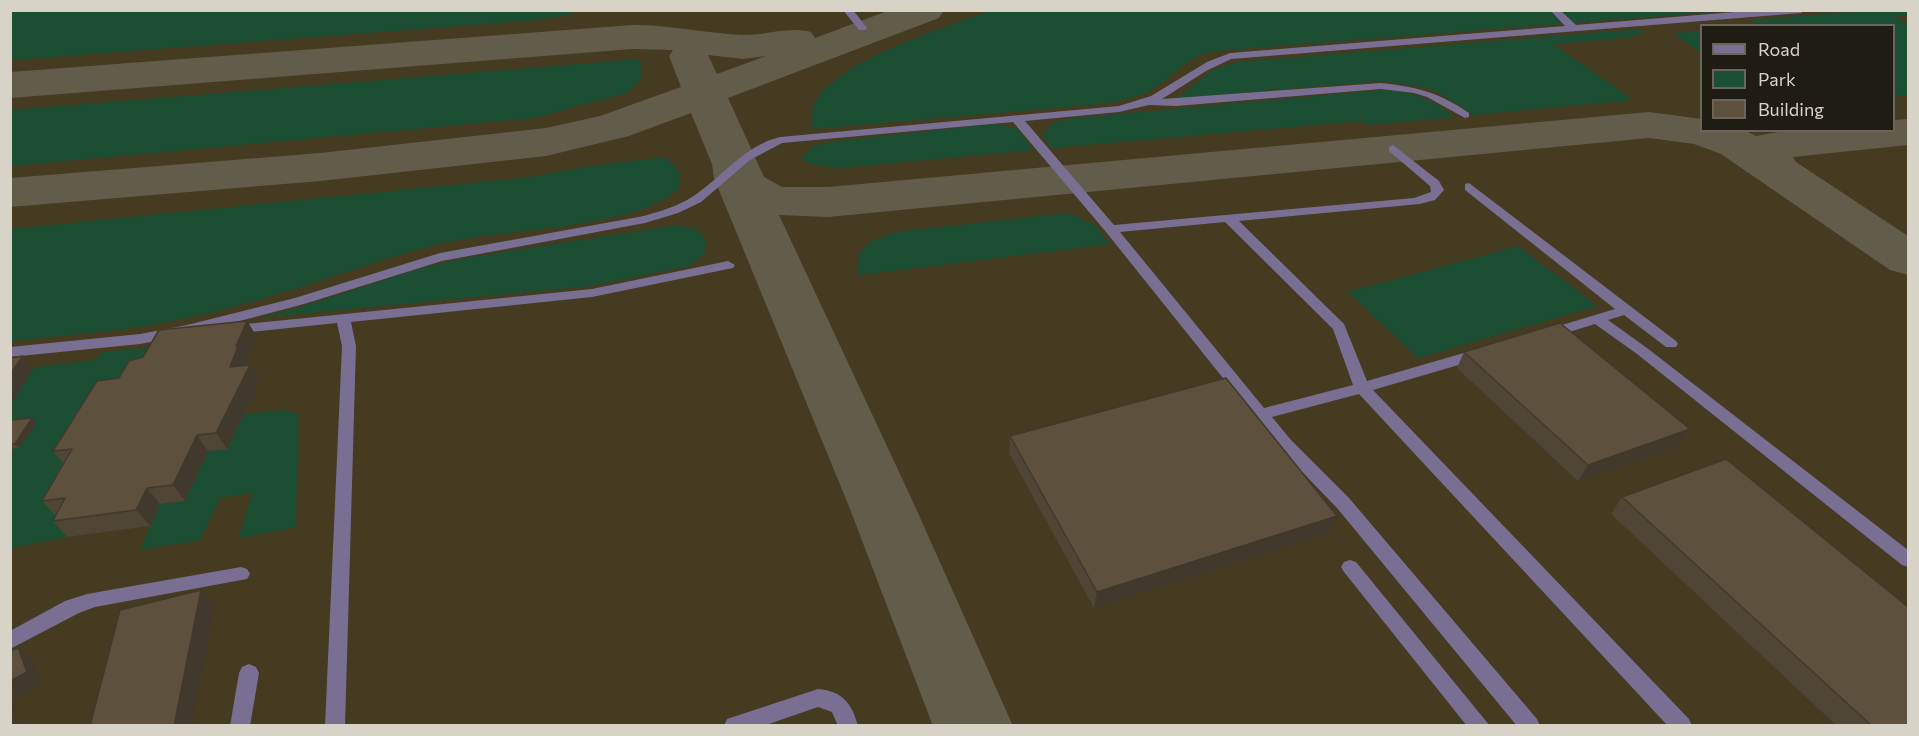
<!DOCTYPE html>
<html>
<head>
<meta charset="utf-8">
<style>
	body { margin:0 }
	#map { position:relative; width:1919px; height:736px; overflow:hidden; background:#3b3420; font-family:Commissioner,sans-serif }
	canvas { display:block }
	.frame { position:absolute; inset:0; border:12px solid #d7d3c7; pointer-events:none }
	.legend { position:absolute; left:1700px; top:24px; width:195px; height:108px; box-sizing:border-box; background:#1f1c13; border:2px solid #69655b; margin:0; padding:8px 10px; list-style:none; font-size:18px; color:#d7d3c7 }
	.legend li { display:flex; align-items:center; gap:12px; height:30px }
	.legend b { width:30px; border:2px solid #69655b }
</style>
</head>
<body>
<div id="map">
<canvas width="1919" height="736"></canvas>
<div class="frame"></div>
<ul class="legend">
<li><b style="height:8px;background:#786f93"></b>Road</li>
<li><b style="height:16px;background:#1c4e34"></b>Park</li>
<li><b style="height:16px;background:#5d513e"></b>Building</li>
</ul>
</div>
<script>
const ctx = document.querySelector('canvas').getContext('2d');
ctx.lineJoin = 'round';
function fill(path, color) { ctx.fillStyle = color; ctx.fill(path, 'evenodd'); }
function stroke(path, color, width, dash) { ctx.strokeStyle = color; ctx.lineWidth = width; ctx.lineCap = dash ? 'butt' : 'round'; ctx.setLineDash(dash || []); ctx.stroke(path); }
fill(new Path2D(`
	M 10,11 L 1908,11 L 1908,725 L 11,725 ZM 1702,26 L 1894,26 L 1894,130 L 1702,130 Z`), '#443b20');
fill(new Path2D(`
	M 11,10 L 577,10 L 577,11 L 567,15 L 540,20 L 11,60 Z
	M 1869,10 L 1908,11 L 1908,15 L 1895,17 L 1908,24 L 1908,95 L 1894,96 L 1894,26 L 1758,26 L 1752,20 Z
	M 990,11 L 1727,11 L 1216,51 C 1189,55 1181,69 1160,84 C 1143,97 1122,101 1102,104 L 813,129 C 812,121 811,113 814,106 C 832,61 947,27 990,11 Z
	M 1640,29 L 1645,33 L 1633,35 L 1634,37 L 1553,44 L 1633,100 L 1473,115 L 1438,92 L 1423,87 L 1382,81 L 1178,98 L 1212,70 L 1238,62 Z
	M 1701,31 L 1701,53 L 1673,33 Z
	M 640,59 C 644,78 642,81 627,93 L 534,118 L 11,166 L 11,110 Z
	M 1383,90 C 1410,91 1434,99 1454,117 L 1369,125 L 1361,121 L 1051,148 L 1043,136 C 1046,122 1061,121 1073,118 Z
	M 992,124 L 1017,128 L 1033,150 L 839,168 L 811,164 L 801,159 L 812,147 L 836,141 Z
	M 665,157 L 679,171 L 680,187 C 637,231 497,228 435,245 C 350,267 269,302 182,319 C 126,331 68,335 11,341 L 11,229 L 522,178 L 605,164 Z
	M 1069,213 L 1095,225 L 1110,244 L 859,275 C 853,243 877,237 903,231 Z
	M 677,225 L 697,229 L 706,241 L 704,255 L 689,266 L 591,286 L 259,318 L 298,308 L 421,268 L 471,257 Z
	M 1518,246 L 1597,306 L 1418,358 L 1348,292 Z
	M 170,346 L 67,537 L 11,548 L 10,404 L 34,367 L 96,360 L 101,352 Z
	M 284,410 L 296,414 L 298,417 L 296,527 L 239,538 L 252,493 L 220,498 L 200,540 L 140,550 L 160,504 L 185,501 L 208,451 L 227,449 L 244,414 Z`), '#1c4e34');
fill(new Path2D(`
	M 890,10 L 944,10 L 939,18 L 728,98 L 764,177 L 782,187 L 828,187 L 1649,112 L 1702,119 L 1702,130 L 1744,130 L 1756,136 L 1789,130 L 1894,130 L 1894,120 L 1908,119 L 1908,145 L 1793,157 L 1796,162 L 1908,236 L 1908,275 L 1890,270 L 1721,154 L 1694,144 L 1649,138 L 828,217 L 779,215 L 914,504 L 1013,726 L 933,726 L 848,504 L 714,178 L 712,164 L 691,113 L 629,136 L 546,156 L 320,181 L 10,207 L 10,178 L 320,153 L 546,128 L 600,116 L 681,87 L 669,56 L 673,50 L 633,49 L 10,98 L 10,72 L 633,25 C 670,25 705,33 741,35 C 765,36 787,26 811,32 L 815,38 ZM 708,55 L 743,59 L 766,56 L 717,74 Z`), '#625c4a');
fill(new Path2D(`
	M 843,10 L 853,10 L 867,28 L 865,30 L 859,30 Z
	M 1550,10 L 1560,10 L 1576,25 L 1759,10 L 1805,10 L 1801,13 L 1231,59 L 1206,71 L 1162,99 L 1381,83 C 1417,87 1438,92 1469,113 L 1469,117 L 1465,118 L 1427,97 L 1414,93 L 1381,89 L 1176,106 L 1149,105 L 1119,112 L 1025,121 L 1114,225 L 1414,198 L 1431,192 L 1430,186 L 1389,151 L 1389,147 L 1393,145 L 1439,181 L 1444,190 L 1435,200 L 1420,204 L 1239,221 L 1344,324 L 1367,381 L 1481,348 L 1486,349 L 1488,353 L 1486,357 L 1373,390 L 1689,719 L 1692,726 L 1668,726 L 1359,394 L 1272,417 L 1291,440 L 1349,498 L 1537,719 L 1540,726 L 1517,726 L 1337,508 L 1279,448 L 1106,232 L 1013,122 L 782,143 L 750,160 L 701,202 L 678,213 L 645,223 L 442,261 L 304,304 L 187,335 L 140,344 L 10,357 L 10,347 L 140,334 L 187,325 L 295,298 L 440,253 L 644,216 C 661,211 678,206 692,197 C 723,177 743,146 780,137 L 1119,106 L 1151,96 L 1207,62 L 1230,53 L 1565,26 ZM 1225,222 L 1333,329 L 1353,385 L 1264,408 L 1120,232 Z
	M 1469,183 L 1676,341 L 1678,344 L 1676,347 L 1666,347 L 1624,315 L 1608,320 L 1647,348 L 1908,550 L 1908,567 L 1902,565 L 1637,354 L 1595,324 L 1547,339 L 1542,337 L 1540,334 L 1542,331 L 1615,309 L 1465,190 L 1465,184 Z
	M 728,261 L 735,265 L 733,268 L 592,297 L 351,322 L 356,346 L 345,726 L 325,726 L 342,346 L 337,323 L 231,334 L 224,329 L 226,326 L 592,289 Z
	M 1350,560 L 1356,562 L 1490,726 L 1467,726 L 1344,572 L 1341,567 L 1344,562 Z
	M 241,567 L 247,569 L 250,574 L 247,579 L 95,607 L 79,613 L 10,649 L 10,631 L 65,601 L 87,594 Z
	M 249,664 L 256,667 L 259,673 L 250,726 L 230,726 L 239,673 L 242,667 Z
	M 818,689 C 842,691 852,703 858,726 L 838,726 L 832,712 L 818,707 L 763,726 L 724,726 L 727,719 Z`), '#786f93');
fill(new Path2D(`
	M 247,321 L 257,337 L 247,360 L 248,362 L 247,365 L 250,365 L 260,381 L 227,449 L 208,451 L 185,501 L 160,504 L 150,526 L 67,537 L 53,521 L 56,516 L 42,501 L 64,464 L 53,451 L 119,378 L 143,357 Z
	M 1464,352 L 1690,429 L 1679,446 L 1578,481 L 1457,368 Z
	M 10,421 L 36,423 L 19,448 L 10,449 Z
	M 1010,436 L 1331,532 L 1094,608 L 1009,453 Z
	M 1622,497 L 1908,726 L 1837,726 L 1611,514 Z`), '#504635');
fill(new Path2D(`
	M 247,321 L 257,337 L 247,360 L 248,362 L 240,383 L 230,367 L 236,346 Z
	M 23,356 L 33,369 L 11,404 L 10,374 Z
	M 250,365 L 260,381 L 227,449 L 216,433 Z
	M 32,418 L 36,423 L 19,448 L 15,444 Z
	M 1690,429 L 1679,446 L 1578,481 L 1588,465 Z
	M 197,435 L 208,451 L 185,501 L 173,485 Z
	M 147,488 L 160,504 L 150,526 L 136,510 Z
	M 1337,516 L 1331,532 L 1094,608 L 1097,592 Z
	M 201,590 L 214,606 L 192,726 L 174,726 Z
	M 18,648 L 32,660 L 41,685 L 11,701 L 20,726 L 10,726 L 10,681 Z`), '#41392b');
const building = new Path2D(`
	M 247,321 L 236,346 L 238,346 L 230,367 L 250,365 L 216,433 L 197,435 L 173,485 L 147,488 L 136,510 L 53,521 L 65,498 L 42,501 L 72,449 L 53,451 L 97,381 L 119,378 L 129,361 L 143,357 L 159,330 Z
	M 1560,323 L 1690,429 L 1588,465 L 1464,352 Z
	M 23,356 L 10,374 L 10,358 Z
	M 1226,378 L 1337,516 L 1097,592 L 1010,436 Z
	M 32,418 L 15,444 L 10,444 L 11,420 Z
	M 1726,459 L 1908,607 L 1908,726 L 1872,726 L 1622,497 Z
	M 201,590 L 174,726 L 90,726 L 120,610 Z
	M 18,648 L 27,672 L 10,681 L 10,651 Z`);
fill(building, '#5d513e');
stroke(building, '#41392b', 1.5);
</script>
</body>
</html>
